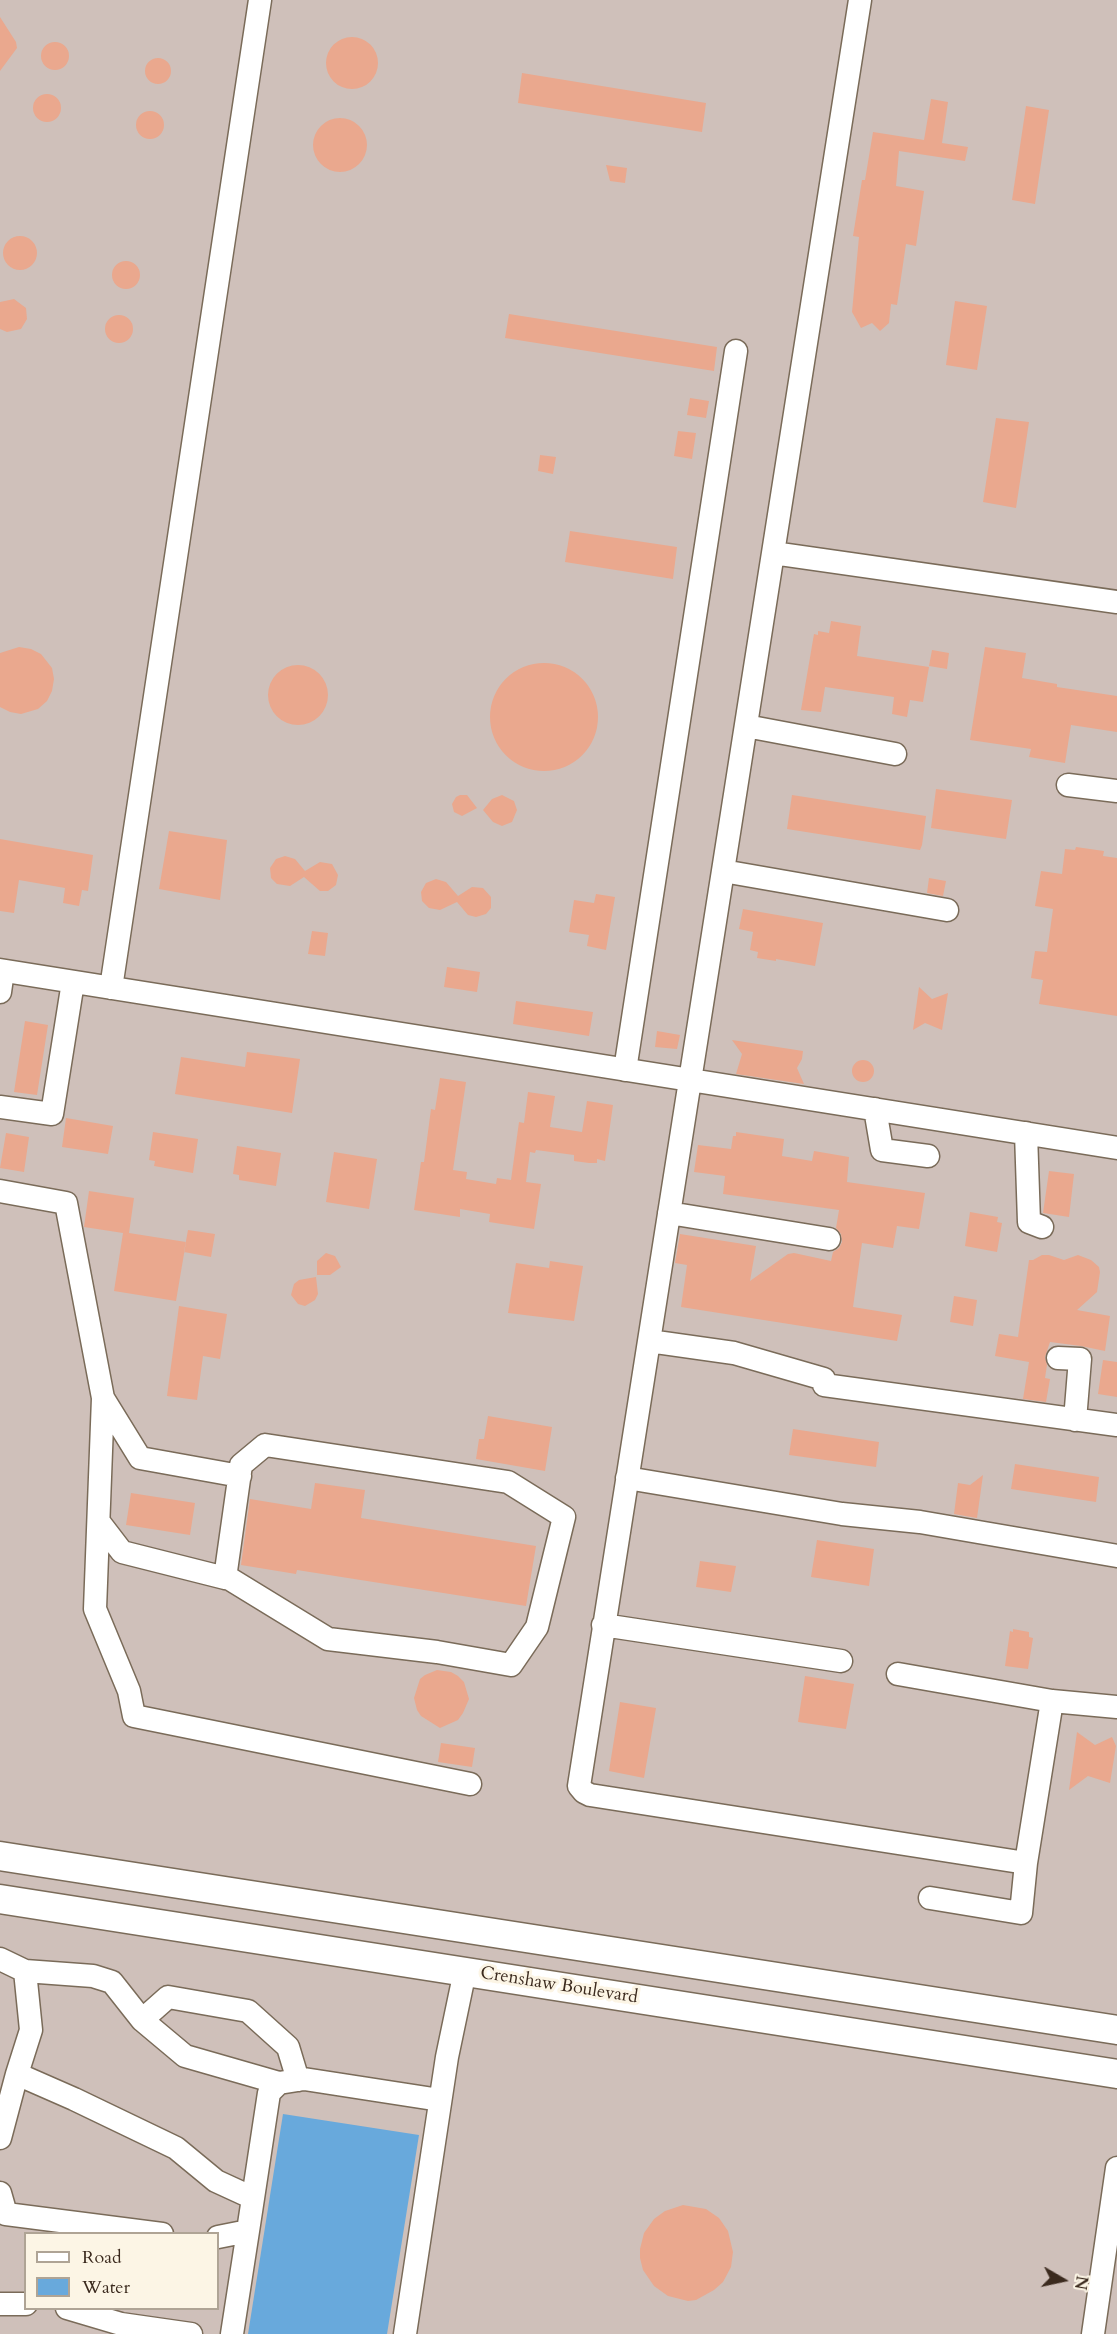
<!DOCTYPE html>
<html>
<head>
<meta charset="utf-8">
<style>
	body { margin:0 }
	#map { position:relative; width:1117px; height:2334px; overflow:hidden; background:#f0e4c6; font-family:Cardo,serif }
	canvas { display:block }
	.legend { position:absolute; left:24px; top:2232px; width:195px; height:78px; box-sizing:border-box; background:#fcf5e5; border:2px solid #afa495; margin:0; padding:8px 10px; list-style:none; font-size:18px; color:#3b2a1e }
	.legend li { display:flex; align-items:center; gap:12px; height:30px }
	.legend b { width:30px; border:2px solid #afa495 }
	.north { position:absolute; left:1033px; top:2250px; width:60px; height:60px; -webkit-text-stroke:4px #fcf5e5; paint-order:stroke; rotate:99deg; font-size:16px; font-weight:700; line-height:24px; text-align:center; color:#3b2a1e }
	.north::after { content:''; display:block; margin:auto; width:21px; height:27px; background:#3b2a1e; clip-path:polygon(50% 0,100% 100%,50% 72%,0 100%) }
</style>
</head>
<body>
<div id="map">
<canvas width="1117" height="2334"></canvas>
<ul class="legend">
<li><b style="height:8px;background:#fff"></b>Road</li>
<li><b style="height:16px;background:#68a9dc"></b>Water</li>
</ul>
<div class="north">N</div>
</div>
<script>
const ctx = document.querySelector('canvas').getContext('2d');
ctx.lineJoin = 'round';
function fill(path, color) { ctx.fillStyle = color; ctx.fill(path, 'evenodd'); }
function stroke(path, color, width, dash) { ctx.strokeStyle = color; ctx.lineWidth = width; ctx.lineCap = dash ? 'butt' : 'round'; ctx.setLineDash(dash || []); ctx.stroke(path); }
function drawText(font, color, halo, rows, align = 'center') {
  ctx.font = font + ' Cardo,serif'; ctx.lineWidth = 6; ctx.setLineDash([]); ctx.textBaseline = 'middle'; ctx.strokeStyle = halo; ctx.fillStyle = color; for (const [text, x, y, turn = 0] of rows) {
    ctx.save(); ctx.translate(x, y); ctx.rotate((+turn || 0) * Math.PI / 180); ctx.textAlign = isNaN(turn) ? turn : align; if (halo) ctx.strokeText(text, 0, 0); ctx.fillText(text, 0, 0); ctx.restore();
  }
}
fill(new Path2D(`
	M 0,0 L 1117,0 L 1117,2334 L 0,2334 ZM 26,2234 L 218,2234 L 218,2308 L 26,2308 Z`), '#cfc0ba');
fill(new Path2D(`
	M 283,2114 L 419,2135 L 387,2334 L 248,2334 Z`), '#68a9dc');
fill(new Path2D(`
	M 0,17 L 16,42 L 17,48 L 0,71 Z
	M326 63a26 26 0 1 1 52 0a26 26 0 1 1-52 0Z
	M41 56a14 14 0 1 1 28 0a14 14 0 1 1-28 0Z
	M145 71a13 13 0 1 1 26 0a13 13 0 1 1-26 0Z
	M 522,73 L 706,103 L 702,132 L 518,103 Z
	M33 108a14 14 0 1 1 28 0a14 14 0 1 1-28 0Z
	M 931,99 L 948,102 L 942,143 L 968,147 L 965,161 L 899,151 L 896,186 L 924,191 L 916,246 L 906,244 L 897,305 L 891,304 L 889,323 L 880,331 L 872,323 L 861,328 L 852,312 L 859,237 L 853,236 L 862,180 L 865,180 L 873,132 L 924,140 Z
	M 1026,106 L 1049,110 L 1035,204 L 1012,200 Z
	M136 125a14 14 0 1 1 28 0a14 14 0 1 1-28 0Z
	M313 145a27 27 0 1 1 54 0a27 27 0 1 1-54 0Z
	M 606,165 L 627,168 L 625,183 L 610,181 Z
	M3 253a17 17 0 1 1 34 0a17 17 0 1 1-34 0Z
	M112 275a14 14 0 1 1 28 0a14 14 0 1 1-28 0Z
	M 14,299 L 26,308 L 27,319 L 21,329 L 7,332 L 0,329 L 0,302 Z
	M 955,301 L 987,306 L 977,370 L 946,365 Z
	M 509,314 L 717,347 L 714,371 L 505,338 Z
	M105 329a14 14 0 1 1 28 0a14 14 0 1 1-28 0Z
	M 690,398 L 709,401 L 706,418 L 687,415 Z
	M 996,418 L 1029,422 L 1016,508 L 983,502 Z
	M 678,431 L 696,433 L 692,459 L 674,456 Z
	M 540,455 L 556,457 L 553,474 L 538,471 Z
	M 570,531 L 677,547 L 673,579 L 565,562 Z
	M 831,621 L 861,626 L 857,656 L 929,667 L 923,702 L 910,700 L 907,717 L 892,714 L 894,697 L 825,687 L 821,712 L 801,710 L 814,634 L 818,635 L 818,631 L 829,633 Z
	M 19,647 L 31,649 L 41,654 L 52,668 L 54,679 L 52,691 L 47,701 L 38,709 L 21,714 L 10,712 L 0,707 L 0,653 Z
	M 985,647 L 1026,653 L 1022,678 L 1057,684 L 1057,687 L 1117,696 L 1117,732 L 1071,725 L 1065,763 L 1029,757 L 1031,749 L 970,740 Z
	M 932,650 L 949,653 L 947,669 L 929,666 Z
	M490 717a54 54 0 1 1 108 0a54 54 0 1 1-108 0Z
	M268 695a30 30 0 1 1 60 0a30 30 0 1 1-60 0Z
	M 936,789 L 1012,800 L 1006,839 L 931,828 Z
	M 460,795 L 467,795 L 477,808 L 462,816 L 454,812 L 452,804 L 456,797 Z
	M 502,795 L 514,801 L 517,810 L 512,822 L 502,826 L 493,822 L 483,810 L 492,799 Z
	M 792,795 L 926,816 L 922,845 L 920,850 L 787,829 Z
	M 169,831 L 227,840 L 220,900 L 159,889 Z
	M 0,839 L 93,855 L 88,891 L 82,890 L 79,906 L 63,903 L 65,888 L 19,880 L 14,913 L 0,911 Z
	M 1076,847 L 1104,851 L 1103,856 L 1117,858 L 1117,1016 L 1039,1004 L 1043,980 L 1031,978 L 1035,951 L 1047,952 L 1053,909 L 1035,906 L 1041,871 L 1062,874 L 1065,849 L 1075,850 Z
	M 285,856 L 295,859 L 305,871 L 320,862 L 332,864 L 338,875 L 336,885 L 328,891 L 320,891 L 304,877 L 290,886 L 277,884 L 271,878 L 270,868 L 276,859 Z
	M 929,878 L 946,881 L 943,896 L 927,893 Z
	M 436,879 L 446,882 L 458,896 L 472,887 L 483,888 L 491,897 L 491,908 L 486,914 L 476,917 L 468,915 L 457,902 L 440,910 L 429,908 L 422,901 L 421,892 L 426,883 Z
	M 596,894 L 615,897 L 606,950 L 587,946 L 589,935 L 569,932 L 574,900 L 594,903 Z
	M 743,909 L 823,923 L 815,966 L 776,959 L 776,961 L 757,958 L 758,952 L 750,950 L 753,932 L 739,929 Z
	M 312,931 L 328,933 L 325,956 L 308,954 Z
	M 447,967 L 480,972 L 477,992 L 444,987 Z
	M 919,987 L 932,999 L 948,993 L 942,1030 L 925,1023 L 913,1030 Z
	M 516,1001 L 593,1012 L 589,1036 L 513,1024 Z
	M 25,1021 L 48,1025 L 37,1095 L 14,1092 Z
	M 657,1031 L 680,1035 L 677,1049 L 655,1047 Z
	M 732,1040 L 803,1051 L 802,1059 L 797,1068 L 804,1084 L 736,1074 L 742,1054 Z
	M 247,1052 L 300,1059 L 292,1113 L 175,1094 L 181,1057 L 245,1067 Z
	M852 1071a11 11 0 1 1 22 0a11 11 0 1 1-22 0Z
	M 440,1078 L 466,1082 L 453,1170 L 467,1172 L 466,1179 L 496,1184 L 497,1178 L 511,1180 L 519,1122 L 524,1123 L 528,1092 L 555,1096 L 550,1127 L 582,1132 L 587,1101 L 613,1105 L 605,1161 L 597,1159 L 597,1163 L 589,1163 L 574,1161 L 574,1155 L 536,1150 L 535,1153 L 530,1152 L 526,1182 L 541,1184 L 534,1229 L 489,1222 L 490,1214 L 460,1209 L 460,1217 L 414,1210 L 421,1162 L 424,1162 L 431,1109 L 435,1110 Z
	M 66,1118 L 113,1126 L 108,1154 L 62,1147 Z
	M 153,1132 L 198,1139 L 193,1173 L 154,1166 L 155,1161 L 149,1160 Z
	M 736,1132 L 784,1139 L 782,1156 L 812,1161 L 814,1151 L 849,1157 L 847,1182 L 925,1193 L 919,1229 L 897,1226 L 893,1248 L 862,1243 L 853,1307 L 902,1315 L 897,1341 L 681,1307 L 687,1265 L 675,1263 L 680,1234 L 756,1246 L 750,1281 L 788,1254 L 794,1253 L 831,1261 L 833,1252 L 839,1248 L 842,1242 L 841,1234 L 836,1228 L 839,1210 L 723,1194 L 725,1176 L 694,1172 L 698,1145 L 731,1149 L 733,1136 L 736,1136 Z
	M 6,1133 L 29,1137 L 24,1172 L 0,1168 Z
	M 237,1146 L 281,1153 L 276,1186 L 239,1180 L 239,1175 L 233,1174 Z
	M 334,1152 L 377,1159 L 369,1209 L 326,1202 Z
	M 1049,1171 L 1074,1174 L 1069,1217 L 1043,1213 Z
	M 89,1191 L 134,1198 L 129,1233 L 186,1242 L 176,1301 L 114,1291 L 123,1233 L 84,1227 Z
	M 970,1212 L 998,1217 L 997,1222 L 1002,1223 L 997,1252 L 965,1246 Z
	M 188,1230 L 215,1234 L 211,1257 L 184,1252 Z
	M 326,1253 L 335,1256 L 341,1267 L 330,1275 L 317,1275 L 317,1261 Z
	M 1042,1255 L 1049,1255 L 1064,1260 L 1078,1255 L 1091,1260 L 1099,1267 L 1100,1272 L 1097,1292 L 1077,1310 L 1110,1316 L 1105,1351 L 1081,1346 L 1050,1342 L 1045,1357 L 1047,1365 L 1045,1378 L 1050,1379 L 1046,1402 L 1023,1399 L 1029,1362 L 995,1356 L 999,1334 L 1018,1337 L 1029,1260 L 1033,1260 Z
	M 550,1261 L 583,1266 L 574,1321 L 508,1313 L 516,1263 L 549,1268 Z
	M 316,1277 L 318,1294 L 315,1300 L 305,1306 L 298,1304 L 291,1295 L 294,1284 L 299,1280 Z
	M 954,1296 L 977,1300 L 973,1326 L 950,1322 Z
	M 179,1306 L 227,1314 L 220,1359 L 203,1356 L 197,1400 L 167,1396 Z
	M 1103,1360 L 1117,1362 L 1117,1397 L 1098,1394 Z
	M 488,1416 L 552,1427 L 545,1471 L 476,1459 L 479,1439 L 484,1439 Z
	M 793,1429 L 879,1442 L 876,1467 L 789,1455 Z
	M 1015,1464 L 1099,1477 L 1096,1502 L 1011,1489 Z
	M 983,1475 L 977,1518 L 954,1514 L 958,1483 L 970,1485 Z
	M 315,1483 L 365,1490 L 361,1518 L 536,1546 L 526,1606 L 297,1570 L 296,1574 L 241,1565 L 250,1499 L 311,1509 Z
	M 131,1493 L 195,1503 L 190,1535 L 126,1525 Z
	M 817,1540 L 874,1549 L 869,1586 L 811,1577 Z
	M 700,1561 L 736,1566 L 731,1592 L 696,1587 Z
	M 1013,1629 L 1029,1632 L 1029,1637 L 1033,1638 L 1028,1669 L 1005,1666 L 1010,1631 L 1013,1632 Z
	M 437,1670 L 451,1672 L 458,1676 L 464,1682 L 469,1699 L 463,1713 L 458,1720 L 440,1728 L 421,1716 L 417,1710 L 414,1698 L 420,1679 L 425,1675 Z
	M 805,1676 L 854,1684 L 846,1729 L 798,1722 Z
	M 620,1702 L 656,1708 L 644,1778 L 609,1771 Z
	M 1077,1732 L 1095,1745 L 1112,1737 L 1116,1746 L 1110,1783 L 1088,1776 L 1069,1790 Z
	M 441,1743 L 475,1748 L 472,1767 L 438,1762 Z
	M 683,2205 L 706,2209 L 719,2218 L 728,2231 L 733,2252 L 731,2267 L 723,2282 L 714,2290 L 696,2300 L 688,2301 L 668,2296 L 654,2286 L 643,2270 L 640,2258 L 640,2249 L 644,2233 L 654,2219 L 665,2211 Z`), '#eaa88e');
const minor = new Path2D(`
	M 860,0 L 579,1786 L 584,1792 L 590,1795 L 1026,1863
	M 773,553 L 1117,602
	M 746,726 L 895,754
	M 1068,785 L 1117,791
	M 723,871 L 947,910
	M 0,970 L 1117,1148
	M 111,988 L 260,0
	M 0,992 L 3,971
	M 625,1070 L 736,351
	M 0,1107 L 52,1114 L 73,982
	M 875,1109 L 882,1150 L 928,1156
	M 1026,1133 L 1029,1222 L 1042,1227
	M 0,1191 L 66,1203 L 103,1398 L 95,1609 L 129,1691 L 134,1716 L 470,1784
	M 669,1213 L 829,1239
	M 649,1341 L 734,1353 L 824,1379 L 824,1385 L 1117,1425
	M 1058,1358 L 1080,1359 L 1075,1420
	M 103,1398 L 140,1458 L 240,1476
	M 627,1478 L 842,1514 L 920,1522 L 1117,1556
	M 99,1522 L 122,1552 L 225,1578 L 230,1579 L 328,1639 L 437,1652 L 511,1665 L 537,1627 L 564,1517 L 508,1482 L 265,1445 L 241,1465 L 225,1578
	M 603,1625 L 841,1661
	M 898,1674 L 1052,1701 L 1117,1707
	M 930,1898 L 1021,1913 L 1026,1863 L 1052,1701
	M 0,1959 L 25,1971 L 93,1976 L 112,1982 L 142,2020 L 185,2056 L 279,2083
	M 142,2020 L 168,1997 L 248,2011 L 288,2047 L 298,2080
	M 17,2074 L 31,2030 L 25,1971
	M 0,2138 L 17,2074 L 74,2099 L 176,2148 L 216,2181 L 253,2198
	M 0,2193 L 6,2214 L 162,2234
	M 218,2237 L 248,2231 L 269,2093 L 279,2083 L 304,2079 L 440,2100
	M 0,2304 L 26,2304
	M 67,2308 L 121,2324 L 191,2334
	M 232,2334 L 248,2231
	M 405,2334 L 447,2057 L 465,1971
	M 1093,2334 L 1117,2168`);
const major = new Path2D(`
	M 0,1856 L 1117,2030
	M 0,1899 L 1117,2074`);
stroke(minor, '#7a6b59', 25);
stroke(major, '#7a6b59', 31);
stroke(minor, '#fff', 22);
stroke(major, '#fff', 28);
drawText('18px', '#3b2a1e', '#fcf5e5', [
	["Crenshaw Boulevard",559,1986,9]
]);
</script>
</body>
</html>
